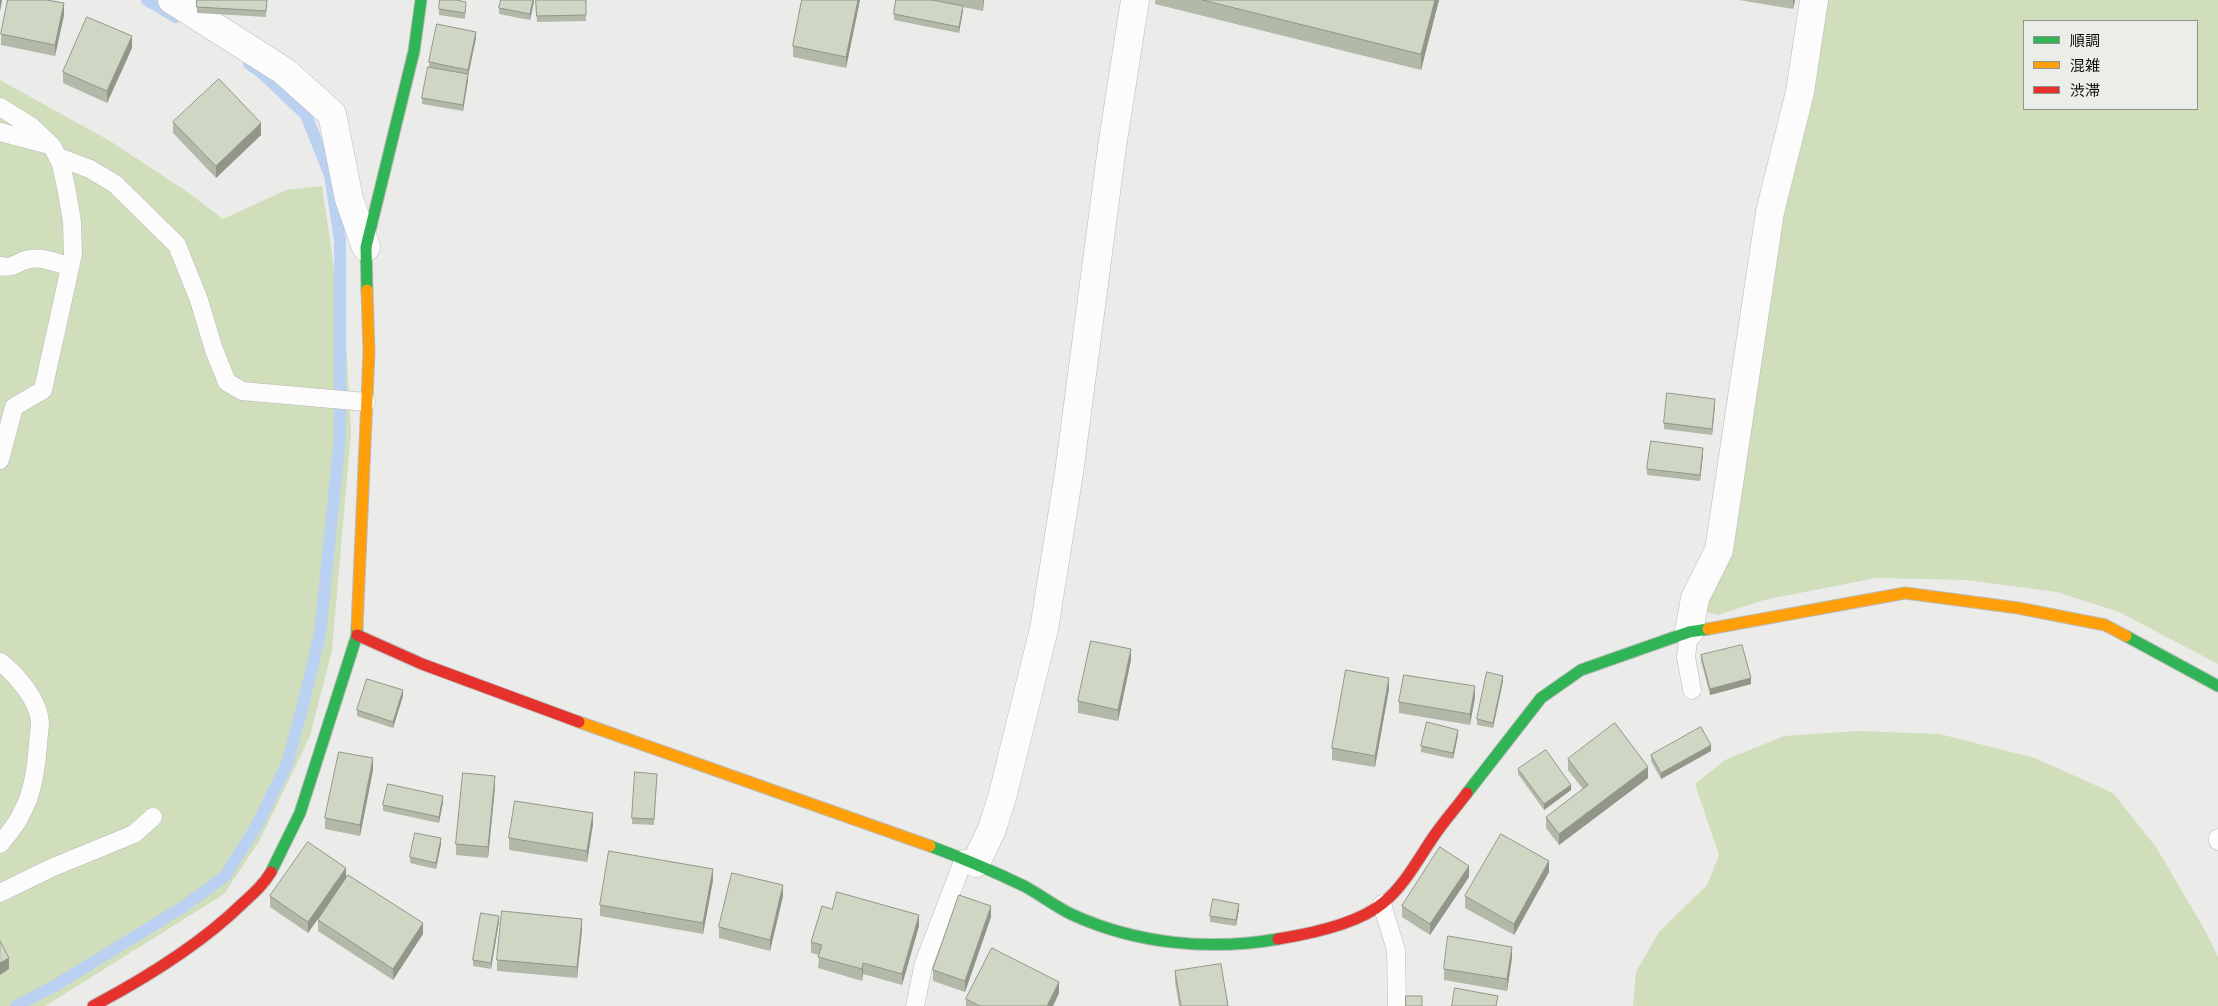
<!DOCTYPE html>
<html>
<head>
<meta charset="utf-8">
<style>
	body { margin:0 }
	#map { position:relative; width:2218px; height:1006px; overflow:hidden; background:#ebece9; font-family:Signika,"Noto Sans JP",sans-serif }
	canvas { display:block }
	.legend { position:absolute; left:2023px; top:20px; width:175px; height:90px; box-sizing:border-box; background:#ebede8; border:1px solid #91938f; margin:0; padding:6px 9px; list-style:none; font-size:15px; color:#0b0c0a }
	.legend li { display:flex; align-items:center; gap:10px; height:25px }
	.legend b { width:25px; border:1px solid #91938f }
</style>
</head>
<body>
<div id="map">
<canvas width="2218" height="1006"></canvas>
<ul class="legend">
<li><b style="height:6px;background:#30b455"></b>順調</li>
<li><b style="height:6px;background:#ff9f0a"></b>混雑</li>
<li><b style="height:6px;background:#e5322d"></b>渋滞</li>
</ul>
</div>
<script>
const ctx = document.querySelector('canvas').getContext('2d');
ctx.lineJoin = 'round';
function fill(path, color) { ctx.fillStyle = color; ctx.fill(path, 'evenodd'); }
function stroke(path, color, width, dash) { ctx.strokeStyle = color; ctx.lineWidth = width; ctx.lineCap = dash ? 'butt' : 'round'; ctx.setLineDash(dash || []); ctx.stroke(path); }
fill(new Path2D(`
	M 1823,0 L 2218,0 L 2218,664 L 2119,612 L 2057,592 L 1966,580 L 1876,578 L 1764,600 L 1718,615 L 1704,611 L 1756,353 ZM 2024,21 L 2197,21 L 2197,109 L 2024,109 Z
	M 0,80 L 110,141 L 186,191 L 223,219 L 286,190 L 322,186 L 347,356 L 351,433 L 332,650 L 310,736 L 260,840 L 224,894 L 45,1006 L 0,1006 Z
	M 1857,731 L 1940,734 L 2035,758 L 2113,793 L 2156,847 L 2206,932 L 2218,957 L 2218,1006 L 1633,1006 L 1636,972 L 1659,932 L 1707,885 L 1719,855 L 1695,784 L 1725,760 L 1784,736 Z`), '#d0debc');
stroke(new Path2D(`
	M 147,0 L 176,17
	M 16,1006 L 56,985 L 183,907 L 225,876 L 256,827 L 287,764 L 302,709 L 320,634 L 340,437 L 340,240 L 330,175 L 306,115 L 261,72 L 249,64`), '#bad1f1', 12);
const lane = new Path2D(`
	M 0,107 L 32,127 L 52,146 L 61,164 L 67,192 L 72,222 L 73,254 L 43,390 L 14,407 L 0,460
	M 0,132 L 49,145
	M 58,157 L 90,169 L 115,184 L 177,245 L 199,300 L 214,350 L 227,382 L 242,391 L 366,402
	M 0,266 C 15,269 17,261 30,259 C 44,257 57,263 70,267
	M 1689,632 L 1686,657 L 1692,690
	M 0,662 C 17,675 38,699 40,722 C 40,729 38,737 38,745 C 35,786 28,813 0,844
	M 2218,838 L 2218,841
	M 0,893 L 51,868 L 134,834 L 153,817
	M 1382,904 L 1396,950 L 1397,1006
	M 915,1006 L 924,963 L 964,859`);
const street = new Path2D(`
	M 172,0 L 284,71 L 332,114 L 349,199 L 366,247
	M 1689,632 L 1695,598 L 1719,550 L 1770,212 L 1800,92 L 1814,0
	M 976,863 L 992,829 L 1003,794 L 1044,629 L 1069,473 L 1112,147 L 1135,0`);
const fast = new Path2D(`
	M 367,290 L 366,247 L 414,51 L 421,0
	M 2126,636 L 2218,686
	M 1467,793 L 1541,698 L 1581,670 L 1689,632 L 1708,629
	M 930,846 C 962,858 993,871 1024,886 C 1041,895 1056,907 1073,915 C 1137,944 1210,951 1278,939
	M 271,872 L 300,813 L 357,635 L 357,627`);
const slow = new Path2D(`
	M 357,627 L 369,352 L 367,290
	M 1708,629 L 1905,593 L 2018,608 L 2105,625 L 2126,636
	M 579,722 L 930,846`);
const jam = new Path2D(`
	M 357,635 L 422,664 L 579,722
	M 1278,939 C 1309,934 1358,924 1383,903 C 1405,885 1418,859 1434,836 C 1444,821 1456,808 1467,793
	M 93,1006 C 146,978 200,945 243,903 C 254,893 264,884 271,872`);
stroke(lane, '#babab9', 19);
stroke(street, '#babab9', 29);
stroke(fast, '#babab9', 13);
stroke(slow, '#babab9', 13);
stroke(jam, '#babab9', 13);
stroke(lane, '#fcfcfc', 18);
stroke(street, '#fcfcfc', 28);
stroke(fast, '#30b455', 11);
stroke(slow, '#ff9f0a', 11);
stroke(jam, '#e5322d', 11);
fill(new Path2D(`
	M 197,0 L 267,0 L 266,17 L 197,13 Z
	M 534,0 L 530,20 L 499,14 L 499,8 Z
	M 536,0 L 586,0 L 586,21 L 537,22 Z
	M 802,0 L 860,0 L 846,68 L 793,57 L 793,46 Z
	M 896,0 L 984,0 L 983,11 L 963,7 L 959,33 L 894,20 L 894,14 Z
	M 1155,0 L 1439,0 L 1421,70 L 1155,4 Z
	M 1739,0 L 1795,0 L 1793,9 Z
	M 466,7 L 465,19 L 439,15 L 439,9 Z
	M 64,15 L 55,56 L 1,45 L 1,34 Z
	M 476,38 L 468,76 L 468,80 L 463,111 L 422,104 L 422,98 L 429,68 L 429,62 Z
	M 132,48 L 107,103 L 63,83 L 63,72 Z
	M 173,122 L 261,135 L 216,178 L 173,133 Z
	M 1715,405 L 1712,435 L 1664,429 L 1664,423 Z
	M 1703,454 L 1700,481 L 1647,475 L 1647,469 Z
	M 1701,655 L 1751,684 L 1710,695 L 1701,661 Z
	M 1131,660 L 1118,721 L 1078,713 L 1078,701 Z
	M 1503,681 L 1493,728 L 1477,725 L 1477,719 Z
	M 1389,689 L 1375,767 L 1332,760 L 1332,748 Z
	M 403,696 L 393,728 L 357,716 L 357,710 Z
	M 1475,697 L 1470,725 L 1399,713 L 1399,702 Z
	M 1458,735 L 1453,759 L 1421,752 L 1421,746 Z
	M 1711,751 L 1661,779 L 1651,761 L 1651,755 Z
	M 1568,759 L 1648,778 L 1559,845 L 1546,828 L 1546,817 L 1583,789 L 1568,770 Z
	M 1518,769 L 1571,790 L 1544,810 L 1518,774 Z
	M 373,770 L 360,836 L 325,829 L 325,818 Z
	M 657,774 L 654,825 L 632,824 L 632,818 Z
	M 495,787 L 488,858 L 456,855 L 456,844 Z
	M 443,802 L 439,823 L 383,811 L 383,805 Z
	M 593,824 L 587,862 L 509,850 L 509,838 Z
	M 441,844 L 436,869 L 410,863 L 410,857 Z
	M 1549,872 L 1514,935 L 1465,908 L 1465,896 Z
	M 1469,877 L 1430,935 L 1402,917 L 1402,906 Z
	M 346,878 L 423,934 L 393,980 L 318,931 L 318,920 L 331,900 L 308,933 L 270,907 L 270,896 Z
	M 713,880 L 703,934 L 600,916 L 600,905 Z
	M 783,896 L 770,951 L 719,938 L 719,927 Z
	M 832,909 L 919,926 L 902,985 L 863,974 L 862,981 L 818,968 L 819,955 L 811,953 L 811,942 Z
	M 1239,909 L 1236,926 L 1210,922 L 1210,916 Z
	M 991,917 L 965,992 L 933,981 L 933,970 Z
	M 499,922 L 491,969 L 473,966 L 473,960 Z
	M 582,930 L 577,978 L 497,971 L 497,960 Z
	M 1512,958 L 1507,991 L 1444,980 L 1444,969 Z
	M 1175,971 L 1228,1006 L 1179,1006 L 1175,982 Z
	M 1059,993 L 1053,1006 L 966,1006 L 966,999 Z`), '#b2b9a9');
fill(new Path2D(`
	M 0,0 L 2,0 L 0,12 Z
	M 533,0 L 534,0 L 534,2 L 530,20 L 530,14 Z
	M 858,0 L 860,0 L 846,68 L 846,57 Z
	M 983,0 L 984,0 L 983,11 Z
	M 1435,0 L 1439,0 L 1421,70 L 1421,54 Z
	M 1793,0 L 1795,0 L 1793,9 Z
	M 64,3 L 64,15 L 55,56 L 55,45 Z
	M 963,6 L 963,11 L 959,33 L 959,27 Z
	M 476,32 L 476,38 L 468,76 L 468,70 Z
	M 132,36 L 132,48 L 107,103 L 107,91 Z
	M 468,74 L 468,80 L 463,111 L 463,105 Z
	M 261,123 L 261,135 L 216,178 L 216,166 Z
	M 1715,399 L 1715,405 L 1712,435 L 1712,429 Z
	M 1703,448 L 1703,454 L 1700,481 L 1700,475 Z
	M 1131,649 L 1131,660 L 1118,721 L 1118,710 Z
	M 1503,676 L 1503,681 L 1493,728 L 1493,723 Z
	M 1389,678 L 1389,689 L 1375,767 L 1375,756 Z
	M 1751,678 L 1751,684 L 1710,695 L 1710,689 Z
	M 1475,686 L 1475,697 L 1470,725 L 1470,714 Z
	M 403,690 L 403,696 L 393,728 L 393,722 Z
	M 1458,730 L 1458,735 L 1453,759 L 1453,753 Z
	M 1711,745 L 1711,751 L 1661,779 L 1661,773 Z
	M 373,758 L 373,770 L 360,836 L 360,825 Z
	M 1648,767 L 1648,778 L 1559,845 L 1559,834 Z
	M 495,776 L 495,787 L 488,858 L 488,847 Z
	M 1571,785 L 1571,790 L 1544,810 L 1544,804 Z
	M 443,796 L 443,802 L 439,823 L 439,817 Z
	M 593,813 L 593,824 L 587,862 L 587,851 Z
	M 441,838 L 441,844 L 436,869 L 436,863 Z
	M 1549,861 L 1549,872 L 1514,935 L 1514,924 Z
	M 1469,866 L 1469,877 L 1430,935 L 1430,924 Z
	M 346,868 L 346,879 L 308,933 L 308,922 Z
	M 713,869 L 713,880 L 703,934 L 703,923 Z
	M 783,885 L 783,896 L 770,951 L 770,940 Z
	M 1239,904 L 1239,909 L 1236,926 L 1236,920 Z
	M 991,906 L 991,917 L 965,992 L 965,981 Z
	M 919,915 L 919,926 L 902,985 L 902,974 Z
	M 499,916 L 499,922 L 491,969 L 491,963 Z
	M 582,919 L 582,930 L 577,978 L 577,967 Z
	M 423,923 L 423,934 L 393,980 L 393,969 Z
	M 1512,947 L 1512,958 L 1507,991 L 1507,979 Z
	M 9,958 L 9,969 L 0,975 L 0,963 Z
	M 863,963 L 863,974 L 862,981 L 862,969 Z
	M 1059,982 L 1059,993 L 1053,1006 L 1047,1006 Z`), '#919689');
const building = new Path2D(`
	M 8,0 L 47,0 L 64,3 L 55,45 L 1,34 Z
	M 197,0 L 267,0 L 266,11 L 197,7 Z
	M 440,0 L 456,0 L 466,2 L 465,13 L 439,9 Z
	M 501,0 L 533,0 L 530,14 L 499,8 Z
	M 536,0 L 586,0 L 586,15 L 537,16 Z
	M 802,0 L 858,0 L 846,57 L 793,46 Z
	M 896,0 L 932,0 L 963,6 L 959,27 L 894,14 Z
	M 1203,0 L 1435,0 L 1421,54 Z
	M 87,17 L 132,36 L 107,91 L 63,72 Z
	M 437,24 L 476,32 L 468,70 L 429,62 Z
	M 428,67 L 468,74 L 463,105 L 422,98 Z
	M 219,79 L 261,123 L 216,166 L 173,122 Z
	M 1667,393 L 1715,399 L 1712,429 L 1664,423 Z
	M 1651,441 L 1703,448 L 1700,475 L 1647,469 Z
	M 1091,641 L 1131,649 L 1118,710 L 1078,701 Z
	M 1742,645 L 1751,678 L 1710,689 L 1701,655 Z
	M 1346,670 L 1389,678 L 1375,756 L 1332,748 Z
	M 1487,672 L 1503,676 L 1493,723 L 1477,719 Z
	M 1404,675 L 1475,686 L 1470,714 L 1399,702 Z
	M 367,679 L 403,690 L 393,722 L 357,710 Z
	M 1427,722 L 1458,730 L 1453,753 L 1421,746 Z
	M 1615,723 L 1648,767 L 1559,834 L 1546,817 L 1588,785 L 1568,759 Z
	M 1701,727 L 1711,745 L 1661,773 L 1651,755 Z
	M 1546,750 L 1571,785 L 1544,804 L 1518,769 Z
	M 339,752 L 373,758 L 360,825 L 325,818 Z
	M 635,772 L 657,774 L 654,819 L 632,818 Z
	M 463,773 L 495,776 L 488,847 L 456,844 Z
	M 388,784 L 443,796 L 439,817 L 383,805 Z
	M 515,801 L 593,813 L 587,851 L 509,838 Z
	M 415,833 L 441,838 L 436,863 L 410,857 Z
	M 1501,834 L 1549,861 L 1514,924 L 1465,896 Z
	M 308,842 L 346,868 L 308,922 L 270,896 Z
	M 1440,847 L 1469,866 L 1430,924 L 1402,906 Z
	M 609,851 L 713,869 L 703,923 L 600,905 Z
	M 732,873 L 783,885 L 770,940 L 719,927 Z
	M 348,875 L 423,923 L 393,969 L 318,920 Z
	M 837,892 L 919,915 L 902,974 L 863,963 L 862,969 L 818,957 L 822,945 L 811,942 L 822,906 L 832,909 Z
	M 959,895 L 991,906 L 965,981 L 933,970 Z
	M 1213,899 L 1239,904 L 1236,920 L 1210,916 Z
	M 502,911 L 582,919 L 577,967 L 497,960 Z
	M 481,913 L 499,916 L 491,963 L 473,960 Z
	M 1448,936 L 1512,947 L 1507,979 L 1444,969 Z
	M 0,941 L 9,958 L 0,963 Z
	M 992,948 L 1059,982 L 1047,1006 L 980,1006 L 966,999 Z
	M 1221,964 L 1228,1006 L 1181,1006 L 1175,971 Z
	M 1455,988 L 1498,996 L 1496,1006 L 1452,1006 Z
	M 1406,996 L 1422,996 L 1422,1006 L 1406,1006 Z`);
fill(building, '#cfd7c4');
stroke(building, '#919689', 1);
</script>
</body>
</html>
